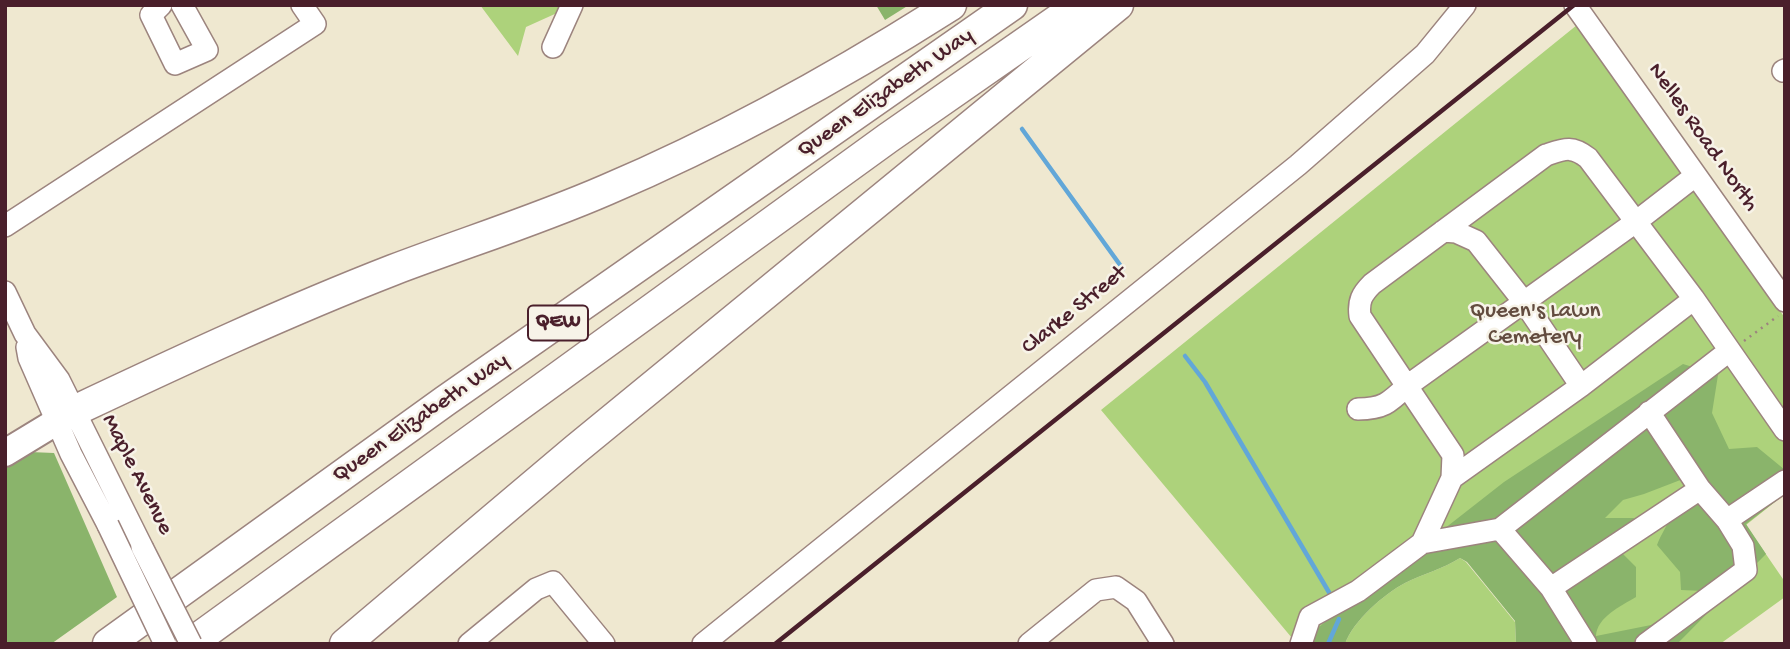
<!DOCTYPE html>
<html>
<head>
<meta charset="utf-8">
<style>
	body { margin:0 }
	#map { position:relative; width:1790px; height:649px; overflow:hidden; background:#efe8d0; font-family:"Gochi Hand",sans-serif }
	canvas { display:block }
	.frame { position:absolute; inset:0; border:7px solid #4a1f2b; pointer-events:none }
</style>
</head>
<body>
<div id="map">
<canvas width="1790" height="649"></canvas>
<div class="frame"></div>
</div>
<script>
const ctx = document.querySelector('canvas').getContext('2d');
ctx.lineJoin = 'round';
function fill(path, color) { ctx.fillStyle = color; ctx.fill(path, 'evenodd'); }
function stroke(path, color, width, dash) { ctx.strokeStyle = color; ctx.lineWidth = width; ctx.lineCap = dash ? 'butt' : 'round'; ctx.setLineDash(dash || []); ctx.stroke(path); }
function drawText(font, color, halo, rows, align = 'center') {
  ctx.font = font + ' "Gochi Hand",sans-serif'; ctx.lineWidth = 5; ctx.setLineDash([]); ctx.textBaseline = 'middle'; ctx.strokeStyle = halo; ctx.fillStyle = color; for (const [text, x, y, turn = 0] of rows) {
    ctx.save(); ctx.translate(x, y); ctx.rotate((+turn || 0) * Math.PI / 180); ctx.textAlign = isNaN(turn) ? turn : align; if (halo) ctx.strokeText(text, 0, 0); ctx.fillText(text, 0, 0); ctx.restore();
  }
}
fill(new Path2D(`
	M 480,5 L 560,5 L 557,13 L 526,27 L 518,56 Z
	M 1577,25 L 1785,318 L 1785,494 L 1746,525 L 1785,582 L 1785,597 L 1720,644 L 1543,644 L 1464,520 L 1297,644 L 1101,410 Z
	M 1460,558 L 1466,562 L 1515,622 L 1516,644 L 1345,644 C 1353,621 1384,594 1405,583 C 1423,574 1443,569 1460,558 Z`), '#add27b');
fill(new Path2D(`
	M 876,5 L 909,5 L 885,20 Z
	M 1683,364 L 1718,375 L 1712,413 L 1729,449 L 1757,447 L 1785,470 L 1785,494 L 1746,524 L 1766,554 L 1677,644 L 1516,644 L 1515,621 L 1467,562 L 1460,558 C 1443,569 1423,574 1405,583 C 1384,594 1353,621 1345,644 L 1297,644 L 1504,482 ZM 1683,479 C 1685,503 1666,522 1657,545 L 1680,572 L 1681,590 L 1704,591 L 1651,625 L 1596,636 C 1597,617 1621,606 1636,597 L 1636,567 L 1623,554 L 1634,518 L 1605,518 L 1623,500 L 1644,494 Z
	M 30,452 L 54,453 L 117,597 L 51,644 L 5,644 L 5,468 Z`), '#8ab46b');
stroke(new Path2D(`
	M 1022,129 L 1123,269
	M 1185,356 L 1205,382 L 1330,594
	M 1328,644 L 1339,619`), '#62a7d8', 4.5);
const minor = new Path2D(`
	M 161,5 L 151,15 L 175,64 L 207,50 L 182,5
	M 1575,5 L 1785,301
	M 553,47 L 572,5
	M 1783,71 L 1785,70
	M 5,226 L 315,24 L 302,5
	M 1443,231 L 1456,232 L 1476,241 L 1524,302 L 1581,386
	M 5,292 L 25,334 L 59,380 L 142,547
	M 27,347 L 29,358 L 71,454 L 108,525
	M 1358,409 C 1383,409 1389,403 1407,386 L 1637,221 L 1695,176
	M 1452,478 L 1581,386 L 1694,299
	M 1727,520 L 1785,481
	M 1500,529 L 1551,588 L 1586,644
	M 1422,543 L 1452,478 L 1453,455 L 1360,316 C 1358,301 1362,294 1372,284 L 1546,155 C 1564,149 1572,145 1588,158 L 1694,299 L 1785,430
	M 1551,588 L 1700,489
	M 469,644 L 536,589 L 553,582 L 604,644
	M 703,644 L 1298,165 L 1425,54 L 1465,5
	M 1029,644 L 1096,590 L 1116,587 L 1136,601 L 1163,644
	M 1301,644 L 1310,617 L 1358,591 L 1422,543 L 1500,529 L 1729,351
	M 1646,644 L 1746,570 L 1743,546 L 1727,520 L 1700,489 L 1649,412`);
const major = new Path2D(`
	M 5,453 L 74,411`);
const highway = new Path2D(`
	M 74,411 C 180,361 285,312 393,270 C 464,243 537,220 606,190 C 726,139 841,75 951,5
	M 108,644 L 445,401 L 1012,5
	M 190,644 L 888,138 L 1079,5
	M 345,644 L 576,449 L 1118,5`);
stroke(minor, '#9c847e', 24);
stroke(major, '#9c847e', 30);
stroke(highway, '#9c847e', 33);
stroke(new Path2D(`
	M 1744,341 L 1778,316`), '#9c847e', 2.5, [2, 5]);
stroke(minor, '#fff', 21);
stroke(major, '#fff', 26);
stroke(highway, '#fff', 30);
stroke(new Path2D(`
	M 775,644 L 1574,5`), '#4a1f2b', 4.5);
const minorBridge = new Path2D(`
	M 108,525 L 165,644
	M 142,547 L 191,644`);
stroke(minorBridge, '#9c847e', 24, []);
stroke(minorBridge, '#fff', 21);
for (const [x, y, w] of [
	[558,323,60]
]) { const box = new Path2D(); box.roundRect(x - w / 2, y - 17.5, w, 35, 5); ctx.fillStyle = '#f7f3e8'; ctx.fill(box); stroke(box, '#4a1f2b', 2); }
drawText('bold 21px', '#4a1f2b', null, [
	["QEW",558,323]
]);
drawText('23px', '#4a1f2b', '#f7f3e8', [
	["Queen Elizabeth Way",886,94,-35],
	["Nelles Road North",1702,138,55],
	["Clarke Street",1075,311,-39],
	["Queen Elizabeth Way",421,419,-35],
	["Maple Avenue",136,475,63]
]);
drawText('23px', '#634c3f', '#f7f3e8', [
	["Queen's Lawn",1535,312],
	["Cemetery",1535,338]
]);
</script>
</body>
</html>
